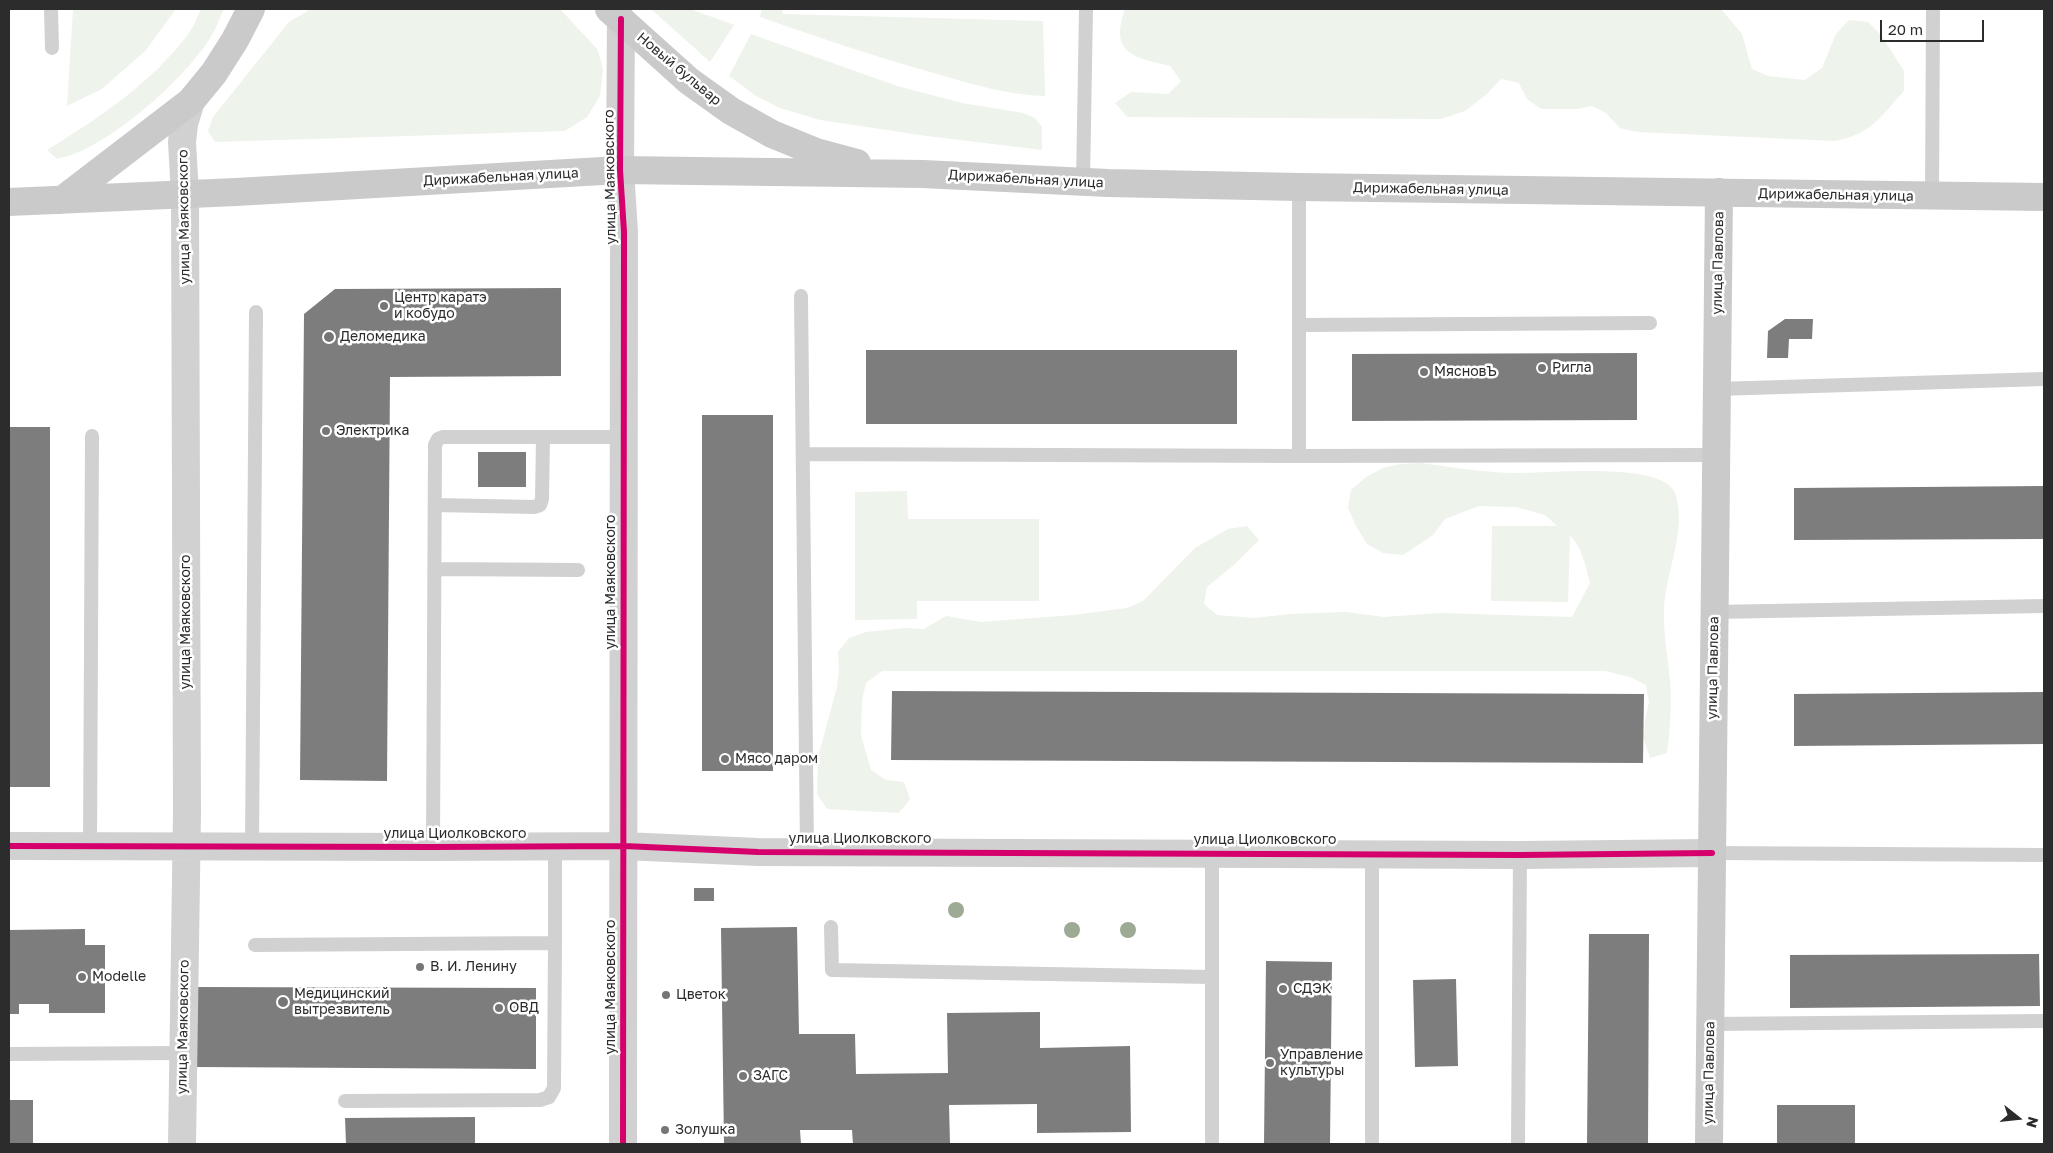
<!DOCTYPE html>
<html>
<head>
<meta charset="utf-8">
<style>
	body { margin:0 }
	#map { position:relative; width:2053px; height:1153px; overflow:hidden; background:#fff; font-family:"Golos Text",sans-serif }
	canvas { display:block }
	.frame { position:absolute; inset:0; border:10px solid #2c2c2c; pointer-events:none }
	.north { position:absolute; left:1993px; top:1093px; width:50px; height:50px; -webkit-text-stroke:4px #fff; paint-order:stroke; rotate:106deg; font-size:14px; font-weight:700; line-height:20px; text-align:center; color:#2c2c2c }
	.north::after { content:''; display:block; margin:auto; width:18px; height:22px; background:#2c2c2c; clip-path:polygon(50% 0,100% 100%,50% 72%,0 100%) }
	.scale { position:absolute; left:1880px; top:20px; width:104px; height:22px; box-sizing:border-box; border:2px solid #2c2c2c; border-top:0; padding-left:6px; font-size:15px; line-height:18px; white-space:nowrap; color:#2c2c2c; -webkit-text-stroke:4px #fff; paint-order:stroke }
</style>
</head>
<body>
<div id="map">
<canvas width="2053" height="1153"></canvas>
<div class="frame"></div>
<div class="north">N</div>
<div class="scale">20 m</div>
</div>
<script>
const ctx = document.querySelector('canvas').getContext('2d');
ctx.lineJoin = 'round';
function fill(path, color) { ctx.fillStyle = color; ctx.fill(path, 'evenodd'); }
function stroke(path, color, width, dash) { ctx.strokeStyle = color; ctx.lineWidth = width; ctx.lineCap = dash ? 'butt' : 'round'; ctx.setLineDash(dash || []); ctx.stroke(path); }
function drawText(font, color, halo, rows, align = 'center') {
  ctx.font = font + ' "Golos Text",sans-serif'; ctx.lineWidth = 5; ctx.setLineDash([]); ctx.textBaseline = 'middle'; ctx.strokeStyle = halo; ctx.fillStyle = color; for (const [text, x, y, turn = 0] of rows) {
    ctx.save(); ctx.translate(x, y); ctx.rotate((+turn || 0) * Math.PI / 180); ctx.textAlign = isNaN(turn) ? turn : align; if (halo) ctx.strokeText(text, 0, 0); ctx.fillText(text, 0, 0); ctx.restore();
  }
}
fill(new Path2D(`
	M 73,9 L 176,9 L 146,50 L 102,89 L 67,106 Z
	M 201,9 L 224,9 C 219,20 214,33 207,43 C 179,83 123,132 79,152 C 72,155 64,157 57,159 L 47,150 C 99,118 152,83 189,33 C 194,26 197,17 201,9 Z
	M 311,9 L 560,9 L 598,50 L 603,69 L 600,96 L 587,117 L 565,131 L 215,142 L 208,131 L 213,117 L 289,22 Z
	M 651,9 L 690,9 L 734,25 L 710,62 Z
	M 762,9 L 782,9 L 783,14 L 1043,21 L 1045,96 C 1008,95 970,84 934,73 C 875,57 818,37 760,17 Z
	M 1125,9 L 1721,9 L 1742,34 L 1752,69 L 1768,76 L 1805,80 L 1822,68 L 1836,34 L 1849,20 L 1868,22 L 1881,35 L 1904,71 L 1904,91 C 1880,117 1872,134 1835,141 L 1637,132 L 1620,128 L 1606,113 L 1592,106 L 1578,109 L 1541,109 L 1527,99 L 1519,83 L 1501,79 L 1487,94 L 1465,111 L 1441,119 L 1127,117 L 1115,103 L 1131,92 L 1168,94 L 1181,81 L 1170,66 C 1134,57 1109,54 1125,9 Z
	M 751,34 L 897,86 L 962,103 L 1023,113 L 1035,118 L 1042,127 L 1042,150 L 927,136 L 820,120 L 780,108 L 756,96 L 729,76 Z
	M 1420,463 C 1450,467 1481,472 1511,473 C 1541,474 1663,460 1675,493 C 1688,529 1665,573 1664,609 C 1663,633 1668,657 1670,681 C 1672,704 1670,729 1667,753 L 1650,758 L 1644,740 L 1645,720 L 1649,702 L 1646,685 L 1630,677 L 1605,671 L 882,671 L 866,683 L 862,700 L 861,735 L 871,770 L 886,780 L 904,782 L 910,799 L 899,813 L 827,809 L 817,794 L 818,757 L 837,687 L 839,669 L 838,652 L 849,638 L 866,632 L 905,628 L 924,629 L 946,616 L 981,622 L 1073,615 L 1127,608 L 1143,601 L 1195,548 L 1228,529 L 1247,526 L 1259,540 L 1235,564 L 1207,587 L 1204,604 L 1217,615 L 1254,618 L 1290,614 L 1346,612 L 1384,617 L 1440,613 L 1572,617 L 1590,583 C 1586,568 1582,546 1570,536 L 1568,602 L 1491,601 L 1492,526 L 1557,526 L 1545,515 L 1516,507 L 1479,506 L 1445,519 L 1433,535 L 1403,555 L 1383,553 L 1367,544 L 1356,526 L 1348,508 L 1351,490 L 1366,477 L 1383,468 L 1401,464 Z
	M 907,491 L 908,519 L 1039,519 L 1039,601 L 917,601 L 917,619 L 855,620 L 855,492 Z`), '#eef3eb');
fill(new Path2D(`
	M 561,288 L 561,376 L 390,377 L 387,781 L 300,780 L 304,314 L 335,289 Z
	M 1785,319 L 1813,319 L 1812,339 L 1789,339 L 1788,358 L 1767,358 L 1768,331 Z
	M 866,350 L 1237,350 L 1237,424 L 866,424 Z
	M 1637,353 L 1637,420 L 1352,421 L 1352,354 Z
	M 702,415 L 773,415 L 773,771 L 702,771 Z
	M 9,427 L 50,427 L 50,787 L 9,787 Z
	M 478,452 L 526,452 L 526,487 L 478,487 Z
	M 2044,486 L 2044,539 L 1794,540 L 1794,488 Z
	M 892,691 L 1644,694 L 1643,763 L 891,760 Z
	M 2044,692 L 2044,744 L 1794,746 L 1794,694 Z
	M 694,888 L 714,888 L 714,901 L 694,901 Z
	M 797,927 L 799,1034 L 855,1034 L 856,1074 L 948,1073 L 947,1013 L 1040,1012 L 1040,1048 L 1130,1046 L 1131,1132 L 1037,1133 L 1037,1104 L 949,1105 L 950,1144 L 853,1144 L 852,1130 L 800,1130 L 801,1144 L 724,1144 L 721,928 Z
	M 85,929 L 85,945 L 105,945 L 105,1013 L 49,1013 L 49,1004 L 19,1004 L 19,1014 L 9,1014 L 9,930 Z
	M 1589,934 L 1649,934 L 1648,1144 L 1587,1144 Z
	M 2039,954 L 2040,1006 L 1790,1008 L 1790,955 Z
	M 1266,961 L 1332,962 L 1330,1144 L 1264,1144 Z
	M 1456,979 L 1458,1066 L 1415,1067 L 1413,980 Z
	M 196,987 L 536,988 L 536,1069 L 196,1067 Z
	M 9,1100 L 33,1100 L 33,1144 L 9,1144 Z
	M 1777,1105 L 1855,1105 L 1855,1144 L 1777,1144 Z
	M 475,1117 L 475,1144 L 346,1144 L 345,1118 Z`), '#7d7d7d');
stroke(new Path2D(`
	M 51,9 L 52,48
	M 1083,182 L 1086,9
	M 1932,197 L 1933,9
	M 801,296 L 807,851
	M 1299,325 L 1650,323
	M 1717,389 L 2044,379
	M 803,454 L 1299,456 L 1716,455
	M 1299,456 L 1299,187
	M 435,505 L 534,507 L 540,505 L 542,499 L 543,437
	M 435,569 L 578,570
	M 1714,612 L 2044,606
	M 90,847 L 92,436
	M 252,847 L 256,312
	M 433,847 L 435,445 L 438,439 L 443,437 L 624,437
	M 1212,853 L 1212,1144
	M 1712,853 L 2044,855
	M 831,927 L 832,970 L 1211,977
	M 255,945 L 555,943 L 555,846
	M 1710,1024 L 2044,1021
	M 9,1054 L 182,1053
	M 345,1101 L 540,1100 L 549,1097 L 554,1088 L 555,943
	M 1372,1144 L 1372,853
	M 1518,1144 L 1520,855`), '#d1d1d1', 14);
stroke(new Path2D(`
	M 621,19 L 620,170 L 624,232 L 623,1144
	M 9,846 L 433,847 L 624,846 L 758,852 L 1520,855 L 1712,853
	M 182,1144 L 187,813 L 185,194 L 182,142 L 184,124 L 191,101`), '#d1d1d1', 28);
stroke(new Path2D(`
	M 609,9 L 689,81 L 731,111 L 772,134 L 816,152 L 857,163
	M 62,200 L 191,101 L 214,73 L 235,40 L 251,9
	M 9,202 L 236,192 L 620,170 L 923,174 L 1108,183 L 1299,187 L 2044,197
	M 1709,1144 L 1719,192`), '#cacaca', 28);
stroke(new Path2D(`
	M 621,19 L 620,170 L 624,232 L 623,1144
	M 9,846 L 433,847 L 624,846 L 758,852 L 1520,855 L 1712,853`), '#d6006c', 6);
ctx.fillStyle = '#9daa94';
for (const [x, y] of [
	[956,910],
	[1072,930],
	[1128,930]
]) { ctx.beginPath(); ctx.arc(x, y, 8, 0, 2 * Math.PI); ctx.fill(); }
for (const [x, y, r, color] of [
	[384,306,5,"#767676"],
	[329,337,6,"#767676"],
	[1542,368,5,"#767676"],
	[1424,372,5,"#767676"],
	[326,431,5,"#767676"],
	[725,759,5,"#767676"],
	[420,967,5,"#767676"],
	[82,977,5,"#767676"],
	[1283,989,5,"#767676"],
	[666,995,5,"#767676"],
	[283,1002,6,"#767676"],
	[499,1008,5,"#767676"],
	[1270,1063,5,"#767676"],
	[743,1076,5,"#767676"],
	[665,1130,5,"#767676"]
]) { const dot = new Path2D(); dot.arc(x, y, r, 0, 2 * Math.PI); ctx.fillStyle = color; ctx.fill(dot); stroke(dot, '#fff', 2); }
drawText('14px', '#2c2c2c', '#fff', [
	["Новый бульвар",679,69,40],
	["Дирижабельная улица",501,177,-3],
	["улица Маяковского",610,177,-91],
	["Дирижабельная улица",1026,179,3],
	["Дирижабельная улица",1431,189,1],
	["Дирижабельная улица",1836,195,1],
	["улица Маяковского",184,217,-91],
	["улица Павлова",1718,263,-89],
	["улица Маяковского",611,582,-90],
	["улица Маяковского",186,622,-90],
	["улица Павлова",1713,668,-89],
	["улица Циолковского",455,834],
	["улица Циолковского",860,839],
	["улица Циолковского",1265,840],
	["улица Маяковского",611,987,-90],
	["улица Маяковского",183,1027,-89],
	["улица Павлова",1709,1073,-89]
]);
drawText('14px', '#2c2c2c', '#fff', [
	["Центр каратэ",394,298],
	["и кобудо",394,314],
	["Деломедика",340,337],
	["Ригла",1552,368],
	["МясновЪ",1434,372],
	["Электрика",336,431],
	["Мясо даром",735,759],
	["В. И. Ленину",430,967],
	["Modelle",92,977],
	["СДЭК",1293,989],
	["Медицинский",294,994],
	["вытрезвитель",294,1010],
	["Цветок",676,995],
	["ОВД",509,1008],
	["Управление",1280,1055],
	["культуры",1280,1071],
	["ЗАГС",753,1076],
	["Золушка",675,1130]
], 'left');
</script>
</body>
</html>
